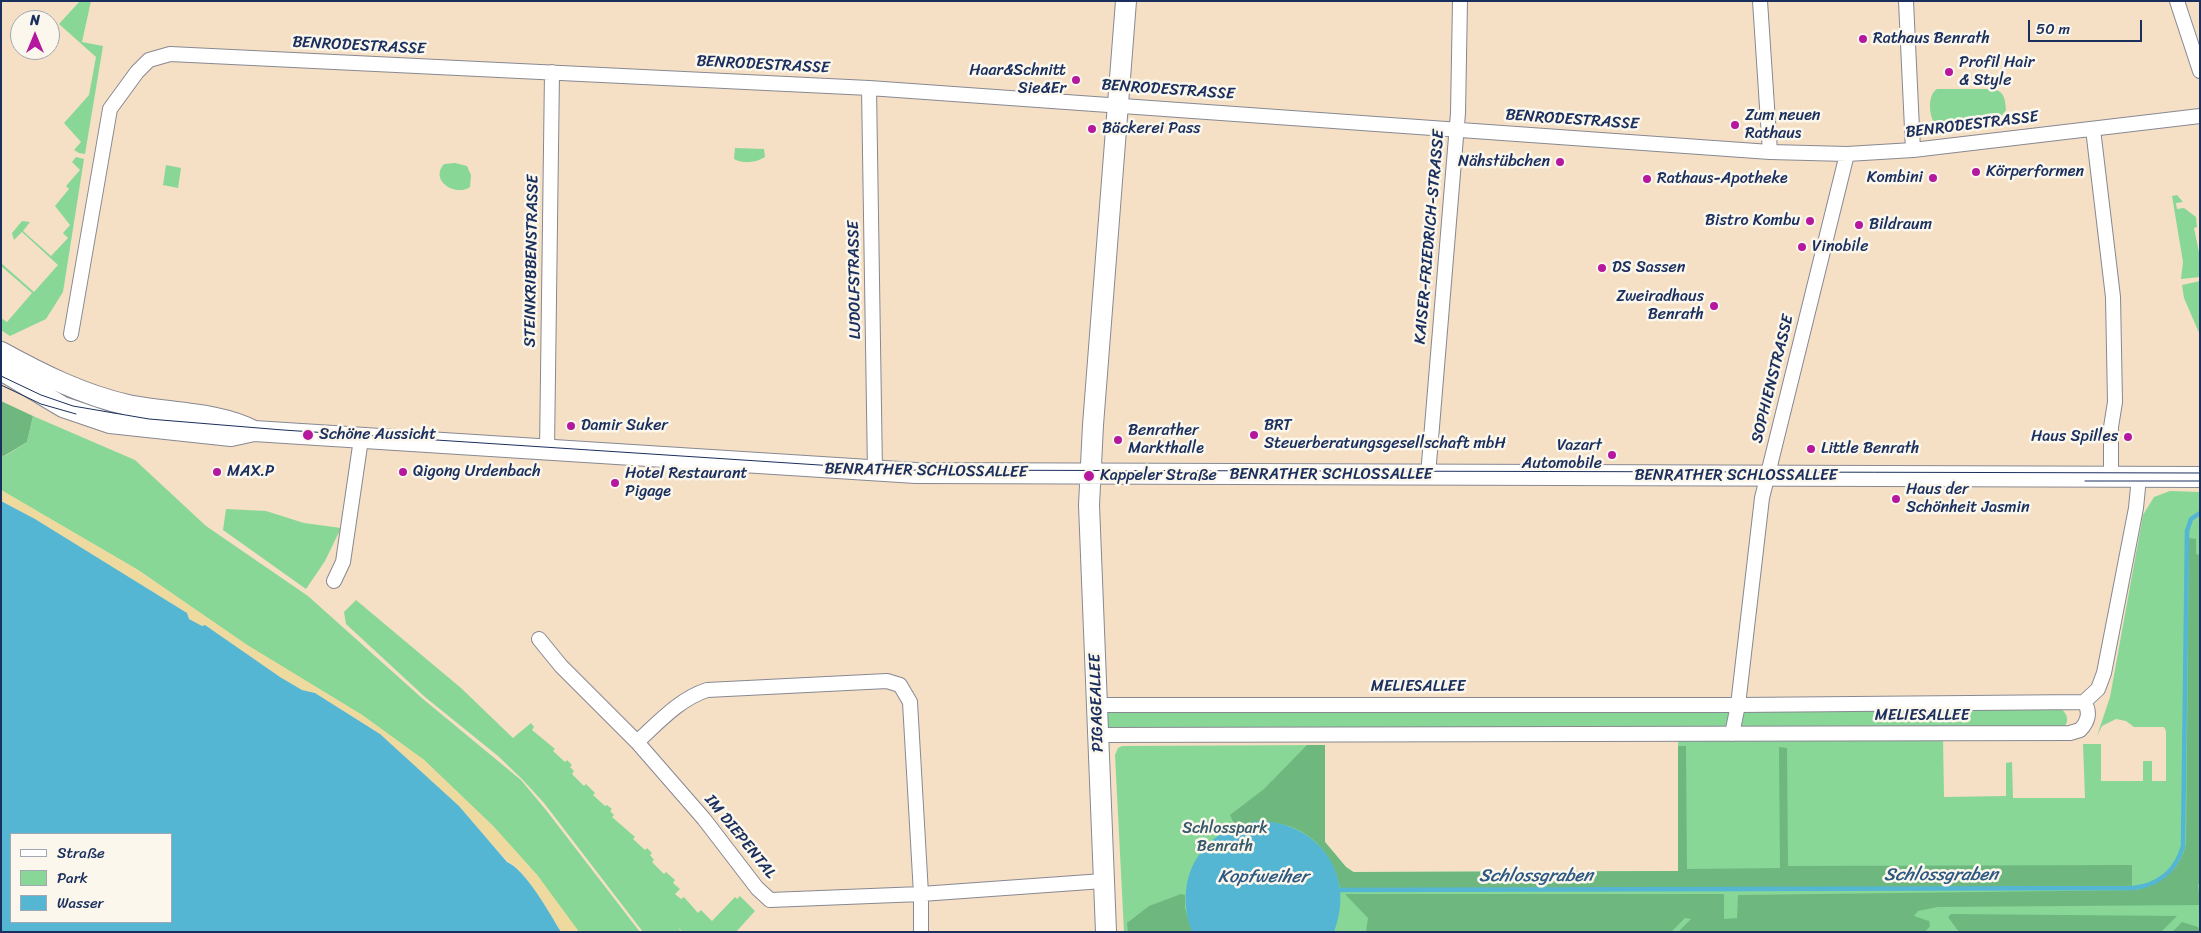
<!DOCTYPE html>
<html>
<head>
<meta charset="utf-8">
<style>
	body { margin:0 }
	#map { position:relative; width:2201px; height:933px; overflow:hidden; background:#f5e0c5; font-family:Sriracha,sans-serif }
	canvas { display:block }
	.frame { position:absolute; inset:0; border:2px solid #1b2f5e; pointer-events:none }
	.legend { position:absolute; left:10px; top:833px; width:162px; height:90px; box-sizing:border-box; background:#fbf7ec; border:1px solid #a1a7b3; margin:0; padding:6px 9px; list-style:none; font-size:15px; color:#1b2f5e }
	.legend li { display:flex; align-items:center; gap:10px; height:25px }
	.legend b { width:25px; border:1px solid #a1a7b3 }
	.north { position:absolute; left:10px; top:10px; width:50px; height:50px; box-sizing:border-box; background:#fbf7ec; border:1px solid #a1a7b3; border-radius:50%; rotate:0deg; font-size:14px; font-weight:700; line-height:20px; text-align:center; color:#1b2f5e }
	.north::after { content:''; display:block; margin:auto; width:18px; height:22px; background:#b5179e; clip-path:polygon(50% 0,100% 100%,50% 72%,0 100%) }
	.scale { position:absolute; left:2028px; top:20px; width:114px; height:22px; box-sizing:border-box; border:2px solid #1b2f5e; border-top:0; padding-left:6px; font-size:15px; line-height:18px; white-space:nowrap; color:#1b2f5e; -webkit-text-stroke:4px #fbf7ec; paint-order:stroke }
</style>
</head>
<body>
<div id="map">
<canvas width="2201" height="933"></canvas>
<div class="frame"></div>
<ul class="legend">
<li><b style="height:6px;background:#fff"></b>Straße</li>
<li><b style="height:14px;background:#88d797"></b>Park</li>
<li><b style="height:14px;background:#54b6d3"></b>Wasser</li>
</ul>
<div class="north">N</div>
<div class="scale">50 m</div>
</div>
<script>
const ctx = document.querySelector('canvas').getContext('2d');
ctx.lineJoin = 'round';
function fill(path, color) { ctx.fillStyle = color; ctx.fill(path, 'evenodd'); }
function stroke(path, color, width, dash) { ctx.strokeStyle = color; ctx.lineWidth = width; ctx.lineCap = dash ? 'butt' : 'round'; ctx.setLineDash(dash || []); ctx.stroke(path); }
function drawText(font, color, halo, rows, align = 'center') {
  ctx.font = font + ' Sriracha,sans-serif'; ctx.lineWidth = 5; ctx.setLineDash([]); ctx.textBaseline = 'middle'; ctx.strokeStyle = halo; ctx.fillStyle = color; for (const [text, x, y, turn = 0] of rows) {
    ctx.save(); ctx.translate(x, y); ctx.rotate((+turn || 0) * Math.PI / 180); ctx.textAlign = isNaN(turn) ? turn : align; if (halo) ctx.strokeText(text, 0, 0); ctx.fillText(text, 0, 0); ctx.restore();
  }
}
fill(new Path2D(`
	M 80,1 L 91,1 L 82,42 L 103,46 L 85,154 L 79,153 L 74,150 L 81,142 L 64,123 L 89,95 L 96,57 L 59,24 Z
	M 1937,89 L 1995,89 C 2005,93 2005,100 2006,110 L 1999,119 L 1935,124 C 1929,116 1927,95 1937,89 Z
	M 735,148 L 764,149 L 765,157 C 755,163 744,164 734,159 Z
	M 76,157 L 84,159 L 63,292 L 46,319 L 10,336 L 1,330 L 1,318 L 7,322 L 32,293 L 1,266 L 1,263 L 34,292 L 58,265 L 22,232 L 14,240 L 12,233 L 22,221 L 30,222 L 23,231 L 51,256 L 68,238 L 63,233 L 70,225 L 55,206 L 69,189 L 66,186 L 80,170 L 72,162 Z
	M 455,163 L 467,166 L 471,175 L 470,187 C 456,197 429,181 444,164 Z
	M 166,165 L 181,168 L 178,188 L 163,185 Z
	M 2177,195 L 2183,202 L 2176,203 L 2177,209 L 2184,208 L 2196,217 L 2197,227 L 2194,228 L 2200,257 L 2200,277 L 2181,279 L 2183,262 L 2172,196 Z
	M 2200,281 L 2200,335 L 2184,298 L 2182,285 Z
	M 33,416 L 135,460 L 206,526 L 308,596 L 423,699 L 521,780 L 546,810 L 640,932 L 579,932 L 537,875 L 493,826 L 424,760 L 362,715 L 247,645 L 138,570 L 1,490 L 1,455 L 5,456 L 27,442 Z
	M 2170,491 L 2200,492 L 2200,932 L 1124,932 L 1115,755 L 1118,748 L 1122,746 L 1325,745 L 1325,842 L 1346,867 L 1354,872 L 1678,871 L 1678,737 L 1943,737 L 1944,797 L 2006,796 L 2006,763 L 2012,762 L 2013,798 L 2085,798 L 2083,744 L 2101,744 L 2101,781 L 2143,781 L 2143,761 L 2152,761 L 2152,781 L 2166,781 L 2166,731 L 2164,727 L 2134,727 L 2126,721 L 2116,719 L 2102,726 L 2097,736 L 2110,697 L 2143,515 L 2154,497 Z
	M 226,509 L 266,511 L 304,523 L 341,528 L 325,561 L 306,589 L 223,530 Z
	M 356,600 L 461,688 L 513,738 L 531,723 L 534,727 L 532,730 L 555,749 L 553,751 L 565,762 L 567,760 L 572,765 L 570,767 L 574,771 L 572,774 L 584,786 L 586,784 L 595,793 L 593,795 L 605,806 L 607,805 L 612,809 L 610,811 L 614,815 L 612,817 L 635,837 L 633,839 L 645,850 L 647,848 L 652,853 L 650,855 L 654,860 L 652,862 L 664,874 L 666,872 L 675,880 L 673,883 L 680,889 L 675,894 L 681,899 L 684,897 L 698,913 L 701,910 L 712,921 L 735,897 L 737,899 L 740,896 L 755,911 L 736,932 L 682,932 L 678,927 L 681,932 L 643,932 L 544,803 L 522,779 L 498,756 L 425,697 L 346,624 L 344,612 Z
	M 2058,707 C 2066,711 2070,719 2065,726 L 1108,729 L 1104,719 L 1105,712 L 1110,710 Z`), '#88d797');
fill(new Path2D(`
	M 1,401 L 33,416 L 27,442 L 4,456 L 1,455 Z
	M 2189,538 L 2196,539 L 2196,554 L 2200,555 L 2200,884 L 2198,884 L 2200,905 L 1938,907 L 1918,911 L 1914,916 L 1929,921 L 1930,926 L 1925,932 L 1678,932 L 1691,919 L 1685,918 L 1671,932 L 1366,932 L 1368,918 L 1345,894 L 1724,894 L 1724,919 L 1737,918 L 1738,895 L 2137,890 C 2162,882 2179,872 2186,844 Z
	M 1307,745 L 1325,745 L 1325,842 L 1346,867 L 1353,872 L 1678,871 L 1678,746 L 1686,746 L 1687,869 L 1780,868 L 1779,747 L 1787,748 L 1788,866 L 2132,865 L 2132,886 L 1725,889 L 1340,888 C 1330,836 1285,812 1235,826 L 1230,815 L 1264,789 Z
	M 1181,894 L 1185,895 L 1185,908 L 1192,932 L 1128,932 L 1127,923 L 1149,906 Z
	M 1951,914 L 2177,916 L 2161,932 L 1959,932 L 1948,917 Z
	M 2182,922 L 2198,927 L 2200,932 L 2172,932 Z`), '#6eb880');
fill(new Path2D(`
	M 1,490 L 138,570 L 247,645 L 362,715 L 424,760 L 493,826 L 537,875 L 579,932 L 561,932 C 550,915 525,868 508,862 L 459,806 L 380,734 L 315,693 L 302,690 L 280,677 L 205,625 L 202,627 L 189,619 L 187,613 L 35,519 L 1,501 Z`), '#eeda9e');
fill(new Path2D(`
	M 1,501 L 35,519 L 187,613 L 189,619 L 202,626 L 205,625 L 280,677 L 302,690 L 315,693 L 380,734 L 459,806 L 507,862 C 526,870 550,914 561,932 L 1,932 ZM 11,834 L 171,834 L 171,922 L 11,922 Z
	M 1261,821 C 1320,824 1356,875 1334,932 L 1192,932 C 1172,877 1202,827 1261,821 Z`), '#54b6d3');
stroke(new Path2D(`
	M 1341,890 L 2133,888 C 2158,885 2176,871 2183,846 L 2187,531 L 2191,519 L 2200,513`), '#54b6d3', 4.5);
const street = new Path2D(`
	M 1760,1 L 1770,152
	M 1906,1 L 1913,150
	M 2177,1 L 2200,71
	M 869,88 L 875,472
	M 2093,129 L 2113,297 L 2115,402 L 2111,427 L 2111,477
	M 71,334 L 110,109 L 137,72 L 149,60 L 170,54 L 869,88 L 1770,152 L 1847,154 L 1913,150 L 2200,116
	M 547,450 L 552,72
	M 1428,475 L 1458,113 L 1460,1
	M 334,581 L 343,562 L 361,439
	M 539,639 L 561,666 L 637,742 L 704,819 L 757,888 L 770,900 L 921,894 L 1103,881
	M 1097,705 L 1738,705 L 2084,702 L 2098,689 L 2104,673 L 2136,508 L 2139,477
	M 1732,734 L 1738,705 L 1762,498 L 1847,154
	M 1098,735 L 2070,733 L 2080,730 C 2088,722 2091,712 2084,702
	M 637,742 C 658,723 679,699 707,690 L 887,681 L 900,685 L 910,702 L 921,894 L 921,932`);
const secondary = new Path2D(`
	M 1,352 C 41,374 83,395 128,405 C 167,413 219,412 254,431
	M 1,370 L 63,407 L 110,423 L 231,436 L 254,431 L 916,473 L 2200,477
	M 1106,932 L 1089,505 L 1093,425 L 1126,1`);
stroke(street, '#888892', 16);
stroke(secondary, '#888892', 22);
stroke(street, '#fff', 14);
stroke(secondary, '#fff', 20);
stroke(new Path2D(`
	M 1,376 L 41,395 L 73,406 L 149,419 L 283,430 L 896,470 L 2200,473
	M 1,385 L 41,404 L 76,414
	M 1103,478 L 1143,478
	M 2085,481 L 2200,481`), '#1b2f5e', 1);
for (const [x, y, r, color] of [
	[1863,39,5,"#b5179e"],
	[1949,72,5,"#b5179e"],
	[1076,80,5,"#b5179e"],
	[1735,125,5,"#b5179e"],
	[1092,129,5,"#b5179e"],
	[1560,162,5,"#b5179e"],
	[1976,172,5,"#b5179e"],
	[1933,178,5,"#b5179e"],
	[1647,179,5,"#b5179e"],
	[1810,221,5,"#b5179e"],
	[1859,225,5,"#b5179e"],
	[1802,247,5,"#b5179e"],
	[1602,268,5,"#b5179e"],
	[1714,306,5,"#b5179e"],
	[571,426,5,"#b5179e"],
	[308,435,6,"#b5179e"],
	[1254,435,5,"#b5179e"],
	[2128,437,5,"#b5179e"],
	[1118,440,5,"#b5179e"],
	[1811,449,5,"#b5179e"],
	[1612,455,5,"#b5179e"],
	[217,472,5,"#b5179e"],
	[403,472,5,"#b5179e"],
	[1089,476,6,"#b5179e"],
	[615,483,5,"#b5179e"],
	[1896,499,5,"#b5179e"]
]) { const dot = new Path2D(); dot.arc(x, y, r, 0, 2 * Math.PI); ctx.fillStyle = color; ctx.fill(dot); stroke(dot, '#fbf7ec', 2); }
drawText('16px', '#1b2f5e', '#fbf7ec', [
	["Rathaus Benrath",1873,39],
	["Profil Hair",1959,63],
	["& Style",1959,81],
	["Haar&Schnitt",1066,71,"right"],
	["Sie&Er",1066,89,"right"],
	["Zum neuen",1745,116],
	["Rathaus",1745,134],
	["Bäckerei Pass",1102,129],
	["Nähstübchen",1550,162,"right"],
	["Körperformen",1986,172],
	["Kombini",1923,178,"right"],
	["Rathaus-Apotheke",1657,179],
	["Bistro Kombu",1800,221,"right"],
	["Bildraum",1869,225],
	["Vinobile",1812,247],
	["DS Sassen",1612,268],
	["Zweiradhaus",1704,297,"right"],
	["Benrath",1704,315,"right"],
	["Damir Suker",581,426],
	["BRT",1264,426],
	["Steuerberatungsgesellschaft mbH",1264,444],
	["Benrather",1128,431],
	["Markthalle",1128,449],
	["Schöne Aussicht",319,435],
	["Haus Spilles",2118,437,"right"],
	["Vazart",1602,446,"right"],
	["Automobile",1602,464,"right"],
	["Little Benrath",1821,449],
	["MAX.P",227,472],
	["Qigong Urdenbach",413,472],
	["Hotel Restaurant",625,474],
	["Pigage",625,492],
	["Kappeler Straße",1100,476],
	["Haus der",1906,490],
	["Schönheit Jasmin",1906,508]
], 'left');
drawText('16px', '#1b2f5e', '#fbf7ec', [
	["BENRODESTRASSE",359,46,3],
	["BENRODESTRASSE",763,65,3],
	["BENRODESTRASSE",1168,90,4],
	["BENRODESTRASSE",1572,120,4],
	["BENRODESTRASSE",1972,125,-7],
	["KAISER-FRIEDRICH-STRASSE",1430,237,-85],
	["STEINKRIBBENSTRASSE",532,261,-89],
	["LUDOLFSTRASSE",855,280,-91],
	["SOPHIENSTRASSE",1773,379,-76],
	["BENRATHER SCHLOSSALLEE",926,471,1],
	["BENRATHER SCHLOSSALLEE",1331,475],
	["BENRATHER SCHLOSSALLEE",1736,476],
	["MELIESALLEE",1418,687],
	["PIGAGEALLEE",1097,703,-92],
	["MELIESALLEE",1922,716],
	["IM DIEPENTAL",740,837,51]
]);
drawText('16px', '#36596c', '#fbf7ec', [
	["Schlosspark",1225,829],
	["Benrath",1225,847]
]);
drawText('italic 18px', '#2c5881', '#fbf7ec', [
	["Schlossgraben",1941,875],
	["Schlossgraben",1536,876],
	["Kopfweiher",1263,877]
]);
</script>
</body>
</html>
